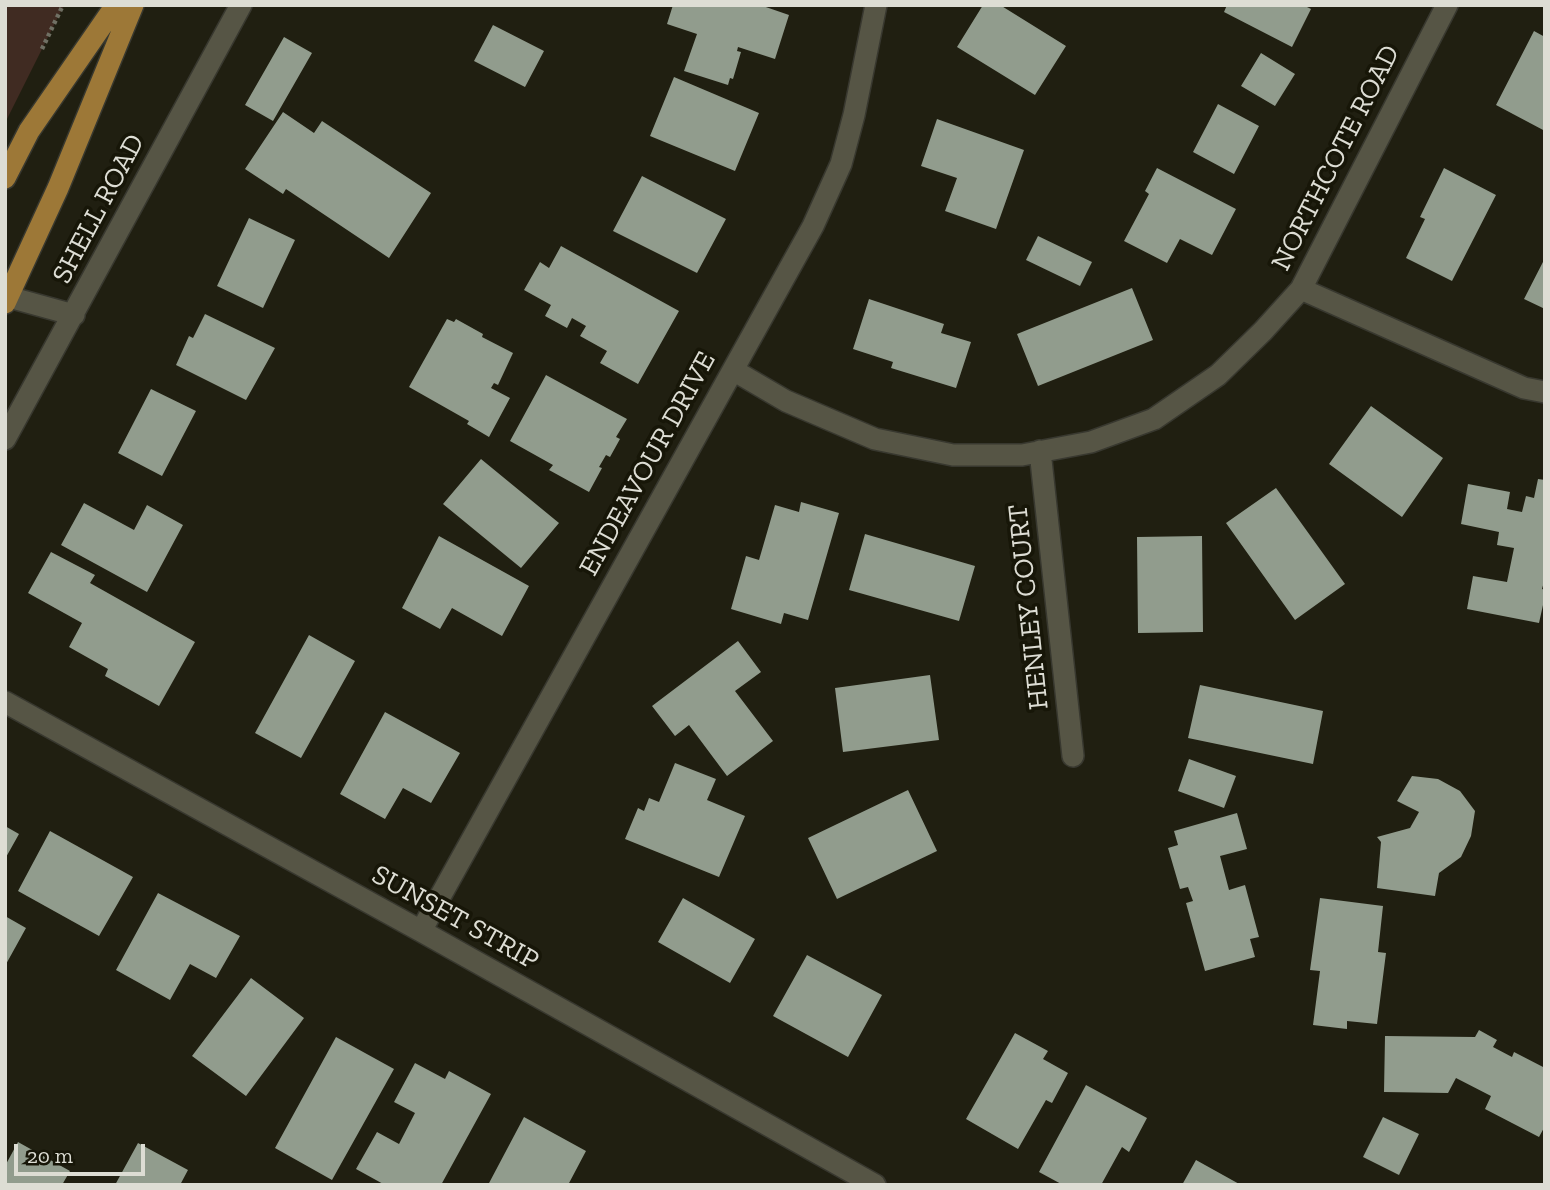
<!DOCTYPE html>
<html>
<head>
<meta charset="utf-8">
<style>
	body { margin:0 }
	#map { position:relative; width:1550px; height:1190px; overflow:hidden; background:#201f11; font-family:"Zilla Slab",serif }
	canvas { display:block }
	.frame { position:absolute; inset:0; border:7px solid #ddddd4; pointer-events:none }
	.scale { position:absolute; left:14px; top:1144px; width:131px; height:32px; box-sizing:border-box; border:4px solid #ddddd4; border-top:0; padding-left:9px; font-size:21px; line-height:24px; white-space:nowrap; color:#ddddd4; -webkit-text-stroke:5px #171608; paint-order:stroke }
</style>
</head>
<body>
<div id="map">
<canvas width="1550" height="1190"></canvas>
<div class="frame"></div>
<div class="scale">20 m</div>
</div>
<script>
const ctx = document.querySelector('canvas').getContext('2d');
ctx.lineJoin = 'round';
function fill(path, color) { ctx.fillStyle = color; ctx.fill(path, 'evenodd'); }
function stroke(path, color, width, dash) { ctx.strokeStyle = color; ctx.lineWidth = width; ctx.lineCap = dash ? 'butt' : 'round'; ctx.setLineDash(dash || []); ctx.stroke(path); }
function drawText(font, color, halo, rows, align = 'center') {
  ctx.font = font + ' "Zilla Slab",serif'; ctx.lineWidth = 7; ctx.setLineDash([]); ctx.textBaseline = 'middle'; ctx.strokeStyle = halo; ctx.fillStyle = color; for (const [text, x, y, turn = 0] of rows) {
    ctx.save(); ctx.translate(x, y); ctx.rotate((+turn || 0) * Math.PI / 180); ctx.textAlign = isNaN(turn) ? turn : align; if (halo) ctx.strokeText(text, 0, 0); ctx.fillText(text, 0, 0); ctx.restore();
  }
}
fill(new Path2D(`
	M 5,5 L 64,5 L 5,123 Z`), '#402b22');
fill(new Path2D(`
	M 673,5 L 760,5 L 789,15 L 775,59 L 738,47 L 737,51 L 741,52 L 733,79 L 730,78 L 728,85 L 684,71 L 697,34 L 667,24 Z
	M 983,5 L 1000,5 L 1066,46 L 1035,95 L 957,47 Z
	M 1227,5 L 1303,5 L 1311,9 L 1292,47 L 1224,12 Z
	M 493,25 L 544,51 L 525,87 L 474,61 Z
	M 1534,31 L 1545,37 L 1545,131 L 1496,105 Z
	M 284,37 L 312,53 L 273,121 L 245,105 Z
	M 1261,53 L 1295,74 L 1275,106 L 1241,86 Z
	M 674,77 L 759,113 L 735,171 L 650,136 Z
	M 1218,104 L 1259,126 L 1234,174 L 1193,152 Z
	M 283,112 L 314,133 L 322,121 L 431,193 L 389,258 L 286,189 L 283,194 L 245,169 Z
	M 937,119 L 1024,150 L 996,229 L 945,211 L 957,178 L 921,166 Z
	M 1157,168 L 1236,209 L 1212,255 L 1180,239 L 1167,263 L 1124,241 L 1149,194 L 1145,191 Z
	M 1444,168 L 1496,195 L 1452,281 L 1406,258 L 1425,219 L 1420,217 Z
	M 642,176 L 726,219 L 697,273 L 613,231 Z
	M 249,218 L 295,240 L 263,308 L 217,286 Z
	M 1038,236 L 1092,262 L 1080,286 L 1026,260 Z
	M 561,246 L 679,311 L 638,384 L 600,363 L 607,351 L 580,336 L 586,326 L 572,318 L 567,328 L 545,316 L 551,305 L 524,290 L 540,262 L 549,268 Z
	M 1545,258 L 1545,309 L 1524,299 Z
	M 1132,288 L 1153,340 L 1038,386 L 1017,334 Z
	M 869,299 L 944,324 L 941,333 L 971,342 L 956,388 L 891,368 L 893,362 L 853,349 Z
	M 205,314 L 275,348 L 246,400 L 176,365 L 189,336 L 193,338 Z
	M 447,319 L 454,322 L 456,319 L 483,334 L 482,337 L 513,353 L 498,385 L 494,383 L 491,388 L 510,398 L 489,437 L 467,424 L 469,421 L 409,387 Z
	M 546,375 L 627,419 L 616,437 L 620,439 L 610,457 L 606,455 L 599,467 L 602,468 L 589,492 L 549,470 L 553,465 L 510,441 Z
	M 151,389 L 196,411 L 162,476 L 118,453 Z
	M 1371,406 L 1443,458 L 1402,517 L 1329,464 Z
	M 481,459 L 559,523 L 521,568 L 443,504 Z
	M 1538,479 L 1545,480 L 1545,578 L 1542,589 L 1545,590 L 1545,596 L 1539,623 L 1467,609 L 1473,576 L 1507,582 L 1514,548 L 1497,545 L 1499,532 L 1461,524 L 1468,484 L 1510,492 L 1507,509 L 1522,512 L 1526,496 L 1534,498 Z
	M 1276,488 L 1345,584 L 1295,620 L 1226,523 Z
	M 801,502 L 839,513 L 808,620 L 784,613 L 781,624 L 731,609 L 746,556 L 759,560 L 775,505 L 799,512 Z
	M 84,503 L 134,530 L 147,505 L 183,525 L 147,592 L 61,545 Z
	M 865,534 L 975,566 L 959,621 L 849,590 Z
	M 439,536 L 529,586 L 502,636 L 452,608 L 440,629 L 402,608 Z
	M 1202,536 L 1203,632 L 1138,633 L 1137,537 Z
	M 51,552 L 95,575 L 90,583 L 195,642 L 159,706 L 105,676 L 108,669 L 69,647 L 82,623 L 28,593 Z
	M 309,635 L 355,661 L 301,758 L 255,733 Z
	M 738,641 L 761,672 L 735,691 L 773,741 L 727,776 L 689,725 L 675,736 L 652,706 Z
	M 930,675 L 939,740 L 843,752 L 835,688 Z
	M 1200,685 L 1323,711 L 1313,764 L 1188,738 Z
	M 385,712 L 460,753 L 431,803 L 403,788 L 385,819 L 340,794 Z
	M 1189,759 L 1236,776 L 1224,808 L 1178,791 Z
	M 675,763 L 716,779 L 707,800 L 745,816 L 719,877 L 625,839 L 638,808 L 644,811 L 649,798 L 659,802 Z
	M 1412,776 L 1438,779 L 1460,791 L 1475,811 L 1471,836 L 1461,857 L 1439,873 L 1435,896 L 1377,888 L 1381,842 L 1377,837 L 1410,828 L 1419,812 L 1397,801 Z
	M 908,790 L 937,851 L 837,899 L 808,838 Z
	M 1237,813 L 1247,849 L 1220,856 L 1229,890 L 1245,885 L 1259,937 L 1250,939 L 1255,957 L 1205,971 L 1186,903 L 1193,901 L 1188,887 L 1180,889 L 1168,848 L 1178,845 L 1174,831 Z
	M 5,826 L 19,834 L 5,859 Z
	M 50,831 L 133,877 L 99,936 L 18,891 Z
	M 158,893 L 240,936 L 216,978 L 190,964 L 170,1000 L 116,970 Z
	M 683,898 L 755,939 L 730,983 L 658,942 Z
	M 1320,898 L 1383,906 L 1378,952 L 1386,953 L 1377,1024 L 1347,1021 L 1347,1029 L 1313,1025 L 1320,971 L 1310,970 Z
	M 5,916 L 26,928 L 5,966 Z
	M 807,955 L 882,995 L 848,1057 L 773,1016 Z
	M 251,978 L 304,1018 L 246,1096 L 192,1056 Z
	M 1479,1030 L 1497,1040 L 1493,1047 L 1512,1057 L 1514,1052 L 1545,1068 L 1545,1126 L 1539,1137 L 1485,1109 L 1491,1096 L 1456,1078 L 1448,1093 L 1384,1092 L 1385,1036 L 1475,1037 Z
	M 1015,1033 L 1048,1051 L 1043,1059 L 1068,1073 L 1052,1103 L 1046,1100 L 1018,1149 L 966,1119 Z
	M 336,1037 L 394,1069 L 332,1180 L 275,1148 Z
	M 415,1063 L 445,1079 L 449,1071 L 491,1094 L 441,1185 L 385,1185 L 356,1169 L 377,1132 L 399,1144 L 415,1113 L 394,1102 Z
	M 1086,1085 L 1147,1118 L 1129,1152 L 1122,1147 L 1101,1185 L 1063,1185 L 1039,1172 Z
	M 524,1117 L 586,1151 L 568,1185 L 488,1185 Z
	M 1383,1117 L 1419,1134 L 1399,1175 L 1363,1157 Z
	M 18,1142 L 70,1171 L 62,1185 L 5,1185 L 5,1166 Z
	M 138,1143 L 188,1170 L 180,1185 L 115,1185 Z
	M 1196,1160 L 1241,1185 L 1182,1185 Z`), '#919c8d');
const minor = new Path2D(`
	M 1301,289 L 1524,388 L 1545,392
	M 5,296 L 74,315
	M 733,370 L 786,401 L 875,439 L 953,455 L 1022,455 L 1091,442 L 1154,419 L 1218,375 L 1263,331 L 1301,289 L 1447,5
	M 5,439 L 241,5
	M 1040,451 L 1073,756
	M 5,702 L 421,931 L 875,1185
	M 421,931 L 813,226 L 841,164 L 854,115 L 876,5`);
const major = new Path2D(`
	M 5,178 L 29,131 L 116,5
	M 5,303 L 58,188 L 133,5`);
stroke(minor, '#38382f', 24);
stroke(major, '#38382f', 24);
stroke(new Path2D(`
	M 42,49 L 63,5`), '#707064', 4.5, [3.5, 3.5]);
stroke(minor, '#565545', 21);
stroke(major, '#9d7837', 21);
drawText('28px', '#ddddd4', '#171608', [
	["NORTHCOTE ROAD",1336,158,-63],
	["SHELL ROAD",99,209,-62],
	["ENDEAVOUR DRIVE",648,464,-61],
	["HENLEY COURT",1029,607,-96],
	["SUNSET STRIP",455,918,29]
]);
</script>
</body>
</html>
